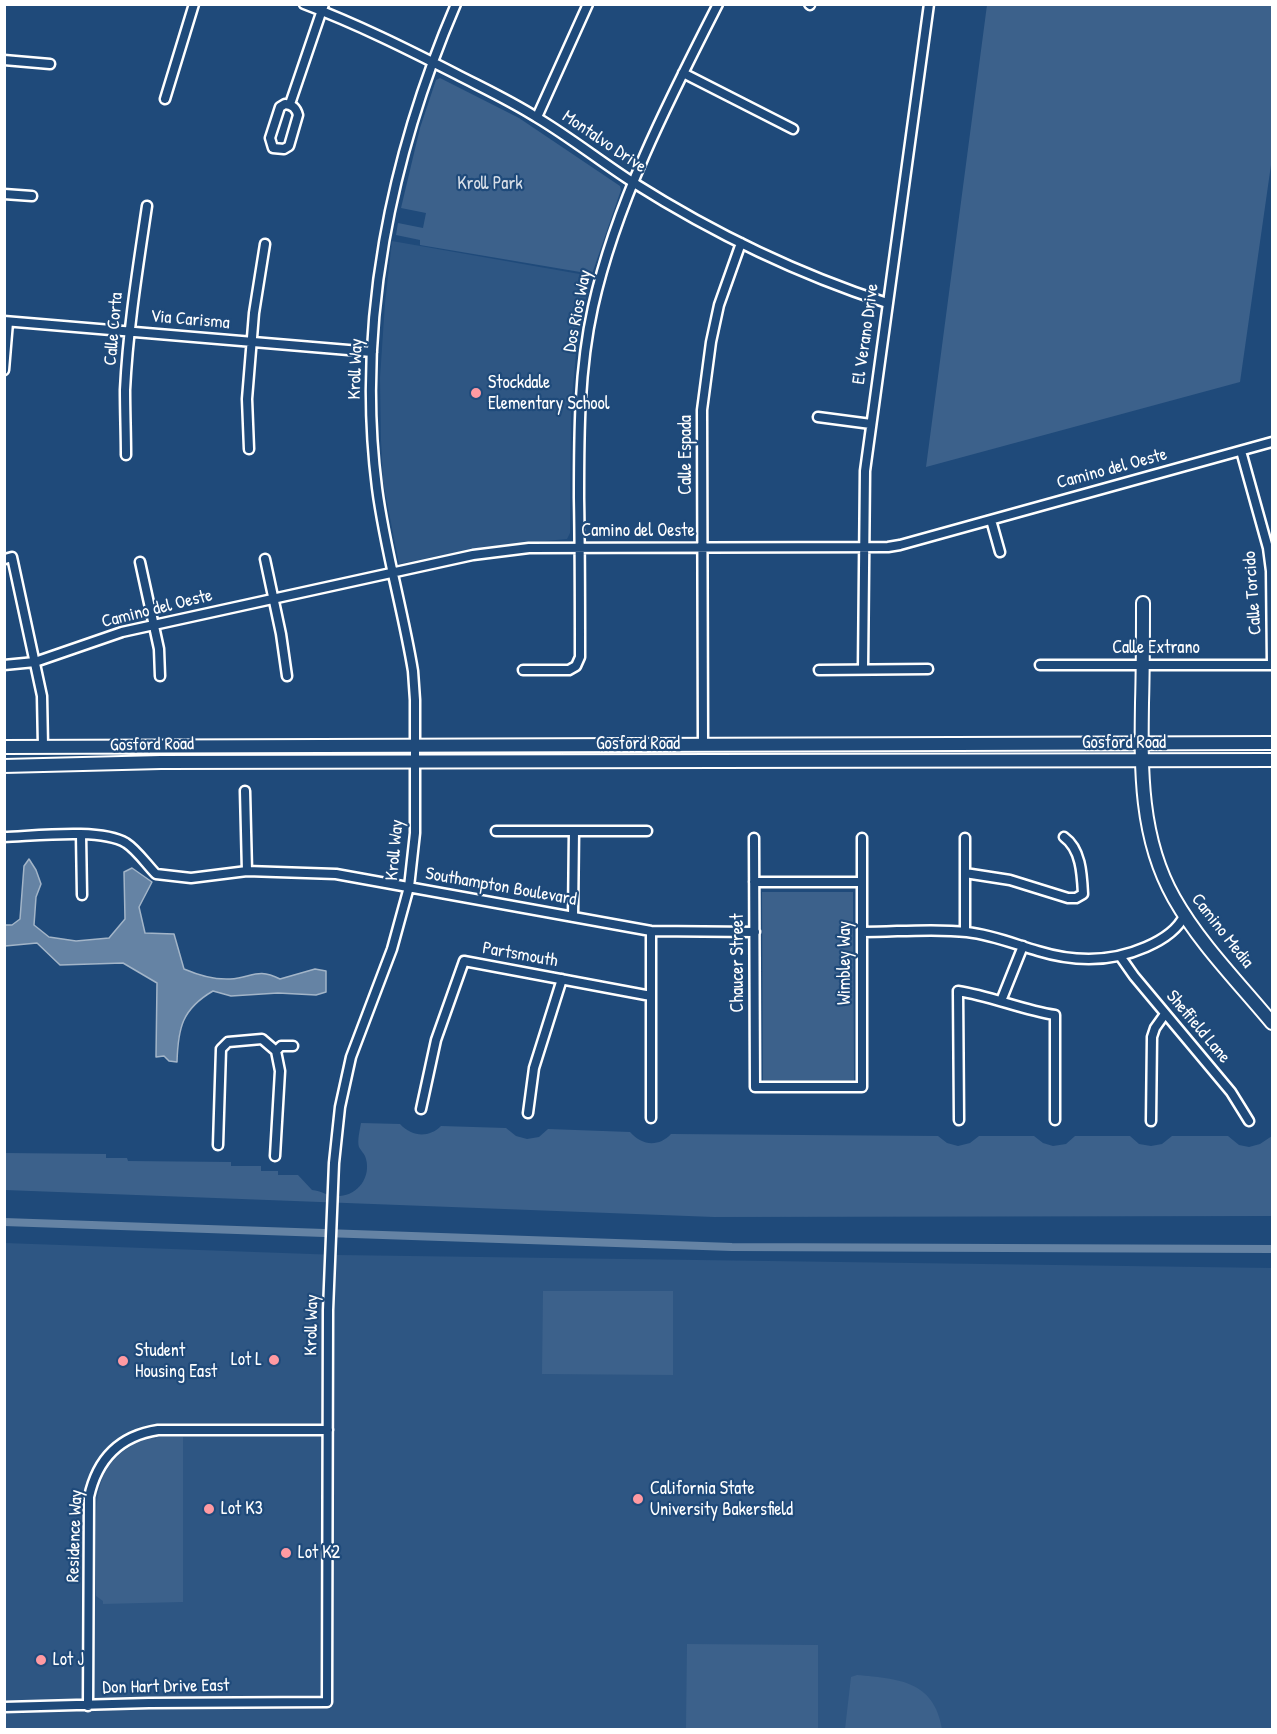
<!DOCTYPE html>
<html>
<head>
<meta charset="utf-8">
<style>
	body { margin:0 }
	#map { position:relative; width:1277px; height:1734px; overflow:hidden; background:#1f4a7a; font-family:"Patrick Hand",sans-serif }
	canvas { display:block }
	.frame { position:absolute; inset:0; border:6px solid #fff; pointer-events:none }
</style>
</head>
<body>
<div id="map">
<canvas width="1277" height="1734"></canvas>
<div class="frame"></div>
</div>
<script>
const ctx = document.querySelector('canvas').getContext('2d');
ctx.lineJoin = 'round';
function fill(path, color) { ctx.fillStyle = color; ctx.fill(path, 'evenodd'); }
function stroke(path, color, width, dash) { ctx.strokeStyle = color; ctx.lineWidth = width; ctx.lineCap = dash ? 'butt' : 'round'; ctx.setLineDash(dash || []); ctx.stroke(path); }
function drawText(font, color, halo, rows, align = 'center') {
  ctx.font = font + ' "Patrick Hand",sans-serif'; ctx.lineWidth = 4.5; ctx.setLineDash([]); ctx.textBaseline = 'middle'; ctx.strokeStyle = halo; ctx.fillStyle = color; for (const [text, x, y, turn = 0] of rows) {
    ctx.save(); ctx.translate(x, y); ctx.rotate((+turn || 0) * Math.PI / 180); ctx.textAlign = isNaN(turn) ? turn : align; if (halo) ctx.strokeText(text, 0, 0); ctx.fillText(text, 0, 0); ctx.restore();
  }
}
fill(new Path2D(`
	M 392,241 L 591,276 L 578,331 L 571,408 L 570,533 L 567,539 L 483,547 L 399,564 L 383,482 L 381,441 L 380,378 L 385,303 Z
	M 5,1243 L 339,1255 L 1272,1268 L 1272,1729 L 5,1730 Z`), '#2e5683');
fill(new Path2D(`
	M 987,5 L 1272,5 L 1272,158 L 1240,382 L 926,467 Z
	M 440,78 L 519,118 L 620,186 L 621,190 L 592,274 L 420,245 L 420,240 L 396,235 L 398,223 L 423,228 L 426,213 L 401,208 L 420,128 L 436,80 Z
	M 762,892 L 853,892 L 854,1081 L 763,1082 Z
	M 361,1123 L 400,1124 C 412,1137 429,1138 441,1126 L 506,1128 L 516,1136 L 527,1139 L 539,1137 L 548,1129 L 630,1132 C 642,1146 659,1147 671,1134 L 938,1136 L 947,1143 L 958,1146 L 970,1143 L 979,1136 L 1034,1136 L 1043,1143 L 1053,1146 L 1066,1144 L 1075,1136 L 1130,1136 L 1139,1144 L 1151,1146 L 1162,1144 L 1172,1136 L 1228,1136 L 1239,1145 L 1249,1147 L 1260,1144 L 1272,1136 L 1272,1216 L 714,1217 L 5,1190 L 5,1153 L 106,1154 L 106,1158 L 127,1158 L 128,1161 L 231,1162 L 231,1166 L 261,1166 L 261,1171 L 278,1171 L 278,1175 L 298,1175 L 312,1190 C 322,1191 329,1197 340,1196 C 358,1195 371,1177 366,1159 C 365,1154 361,1151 359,1147 C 357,1141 360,1129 361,1123 Z
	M 543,1291 L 673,1291 L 673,1375 L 542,1374 Z
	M 156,1437 L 183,1437 L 183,1602 L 103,1604 L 103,1601 L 96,1596 C 96,1576 96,1556 96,1536 C 96,1500 96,1466 131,1446 C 138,1441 149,1436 156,1439 Z
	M 687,1644 L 818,1645 L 818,1728 L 686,1728 Z
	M 857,1675 C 898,1679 934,1680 942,1729 L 845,1729 L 851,1677 Z`), '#3c618b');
const water = new Path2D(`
	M 29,859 L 36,870 L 41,884 L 36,897 L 34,925 L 49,937 L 76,941 L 109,938 L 125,919 L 124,872 L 132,868 L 152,882 L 139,907 L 145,933 L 174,934 L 184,969 C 198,975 214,980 230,979 C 252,978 257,967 280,979 L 315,969 L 326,971 L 326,992 L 316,995 L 278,993 L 231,996 L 213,991 C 182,1009 178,1028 177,1062 L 169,1061 L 164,1056 L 156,1057 L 157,983 L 123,963 L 60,965 L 37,943 L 5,946 L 5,925 L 12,925 L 20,919 L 24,866 Z`);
fill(water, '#6583a4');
stroke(water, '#a3b5c8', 1.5);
stroke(new Path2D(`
	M 4,1222 L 732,1247 L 1272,1249`), '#6583a4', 8);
const street = new Path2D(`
	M 304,4 C 357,24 407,49 456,74 C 483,88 511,101 536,117 C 570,137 601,162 634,183 C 713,233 798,274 887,303
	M 809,4 L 810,5
	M 4,60 L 50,64
	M 683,73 L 793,129
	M 165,99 L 194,4
	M 285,104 C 293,105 296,108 298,115 L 289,146 L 284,149 L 273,148 L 270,138 L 280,107 Z
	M 290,104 L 324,4
	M 537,117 L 588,4
	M 4,194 L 32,196
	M 4,321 L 372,352
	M 4,370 L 8,322
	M 818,417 L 871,424
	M 249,449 L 247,399 L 254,313 L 265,244
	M 126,455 C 126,434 125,412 125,390 C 128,328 138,267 147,206
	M 991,520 L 1000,552
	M 5,559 L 12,557 L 42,696 L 43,746
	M 265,559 L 281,634 L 287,676
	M 140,562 L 159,649 L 160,676
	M 4,665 L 35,662 L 122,632 L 473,555 L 529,548 L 888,547 L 900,545 L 1272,442
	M 1040,665 L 1272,665 L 1271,571 L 1268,548 L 1241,451
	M 863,669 L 865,471 L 929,4
	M 523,670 L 569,670 L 576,666 L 580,657 C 580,604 580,551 579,498 C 579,434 579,370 593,307 C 616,203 669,100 718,4
	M 819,670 L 928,669
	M 703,745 L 702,410 L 711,342 L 719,305 L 741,243
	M 245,791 L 247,871
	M 496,831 L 647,831
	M 81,835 L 82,895
	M 4,837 C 35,836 101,828 126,843 C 137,850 147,865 156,874 L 191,878 L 247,871 L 336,874 L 651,931 L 755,932
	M 754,838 L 755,1087 L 862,1087 L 862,838
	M 965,838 L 965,932
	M 965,873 L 1010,880 L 1068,898 L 1076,898 L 1083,894 C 1082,874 1081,849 1064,837
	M 754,882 L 862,882
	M 573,917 L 574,831
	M 651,931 L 651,1118
	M 862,932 C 897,932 933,928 967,932 C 993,935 1014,944 1038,951 C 1074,962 1112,962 1146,947 C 1162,940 1177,931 1184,916
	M 1120,956 L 1134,976 L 1231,1092 L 1249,1121
	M 1001,1001 L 1023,946
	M 276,1051 L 281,1046 L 293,1046
	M 421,1109 L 436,1040 L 464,961 L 651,996
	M 528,1113 L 534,1068 L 562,979
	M 959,1120 L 958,991 C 991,996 1022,1010 1055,1015 L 1055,1120
	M 1151,1121 L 1152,1037 L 1155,1028 L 1165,1014
	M 218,1145 L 221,1049 L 228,1042 L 262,1039 L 276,1051 L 280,1071 L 275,1156
	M 88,1706 L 89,1497 C 97,1460 119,1436 158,1430 L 328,1430
	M 4,1707 L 149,1703 L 327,1702 L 328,1310 L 334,1163 L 340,1107 L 351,1057 L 392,949 L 409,887 L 415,833 L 415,700 L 413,671 C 403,610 385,550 377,488 C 356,324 391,155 456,4`);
const secondary = new Path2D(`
	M 1143,603 C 1143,636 1143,669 1142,703 C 1141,770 1140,838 1174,898 C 1200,944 1239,983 1272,1023
	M 4,747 L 1272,743
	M 4,766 L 161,762 L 1272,760`);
stroke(street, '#fff', 13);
stroke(secondary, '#fff', 16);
stroke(street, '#1f4a7a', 8);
stroke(secondary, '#1f4a7a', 12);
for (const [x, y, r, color] of [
	[476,393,6,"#ff9aa2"],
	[274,1360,6,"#ff9aa2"],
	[123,1361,6,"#ff9aa2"],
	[638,1499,6,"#ff9aa2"],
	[209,1509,6,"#ff9aa2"],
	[286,1553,6,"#ff9aa2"],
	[41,1660,6,"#ff9aa2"]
]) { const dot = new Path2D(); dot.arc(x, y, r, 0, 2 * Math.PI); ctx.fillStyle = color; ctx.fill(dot); stroke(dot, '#1f4a7a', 2); }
drawText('18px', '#fff', '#1f4a7a', [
	["Montalvo Drive",604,142,34],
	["Dos Rios Way",578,311,-79],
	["Via Carisma",190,320,5],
	["Calle Corta",114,329,-85],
	["El Verano Drive",866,334,-82],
	["Kroll Way",356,369,-88],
	["Calle Espada",686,455,-90],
	["Camino del Oeste",1112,469,-15],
	["Camino del Oeste",638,531],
	["Calle Torcido",1253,593,-94],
	["Camino del Oeste",157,609,-14],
	["Calle Extrano",1156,648],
	["Gosford Road",1124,743],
	["Gosford Road",638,744],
	["Gosford Road",152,745,-1],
	["Kroll Way",395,850,-85],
	["Southampton Boulevard",501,887,10],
	["Camino Media",1222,931,52],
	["Partsmouth",520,955,10],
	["Chaucer Street",738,963,-90],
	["Wimbley Way",845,963,-90],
	["Sheffield Lane",1198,1027,50],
	["Kroll Way",312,1325,-89],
	["Residence Way",75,1536,-88],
	["Don Hart Drive East",166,1687,-1]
]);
drawText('18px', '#d8dfe8', '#1f4a7a', [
	["Kroll Park",490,184]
]);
drawText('18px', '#fff', '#1f4a7a', [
	["Stockdale",488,383],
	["Elementary School",488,404],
	["Student",135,1351],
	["Housing East",135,1372],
	["Lot L",262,1360,"right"],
	["California State",650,1489],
	["University Bakersfield",650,1510],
	["Lot K3",221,1509],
	["Lot K2",298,1553],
	["Lot J",53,1660]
], 'left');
</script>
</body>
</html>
